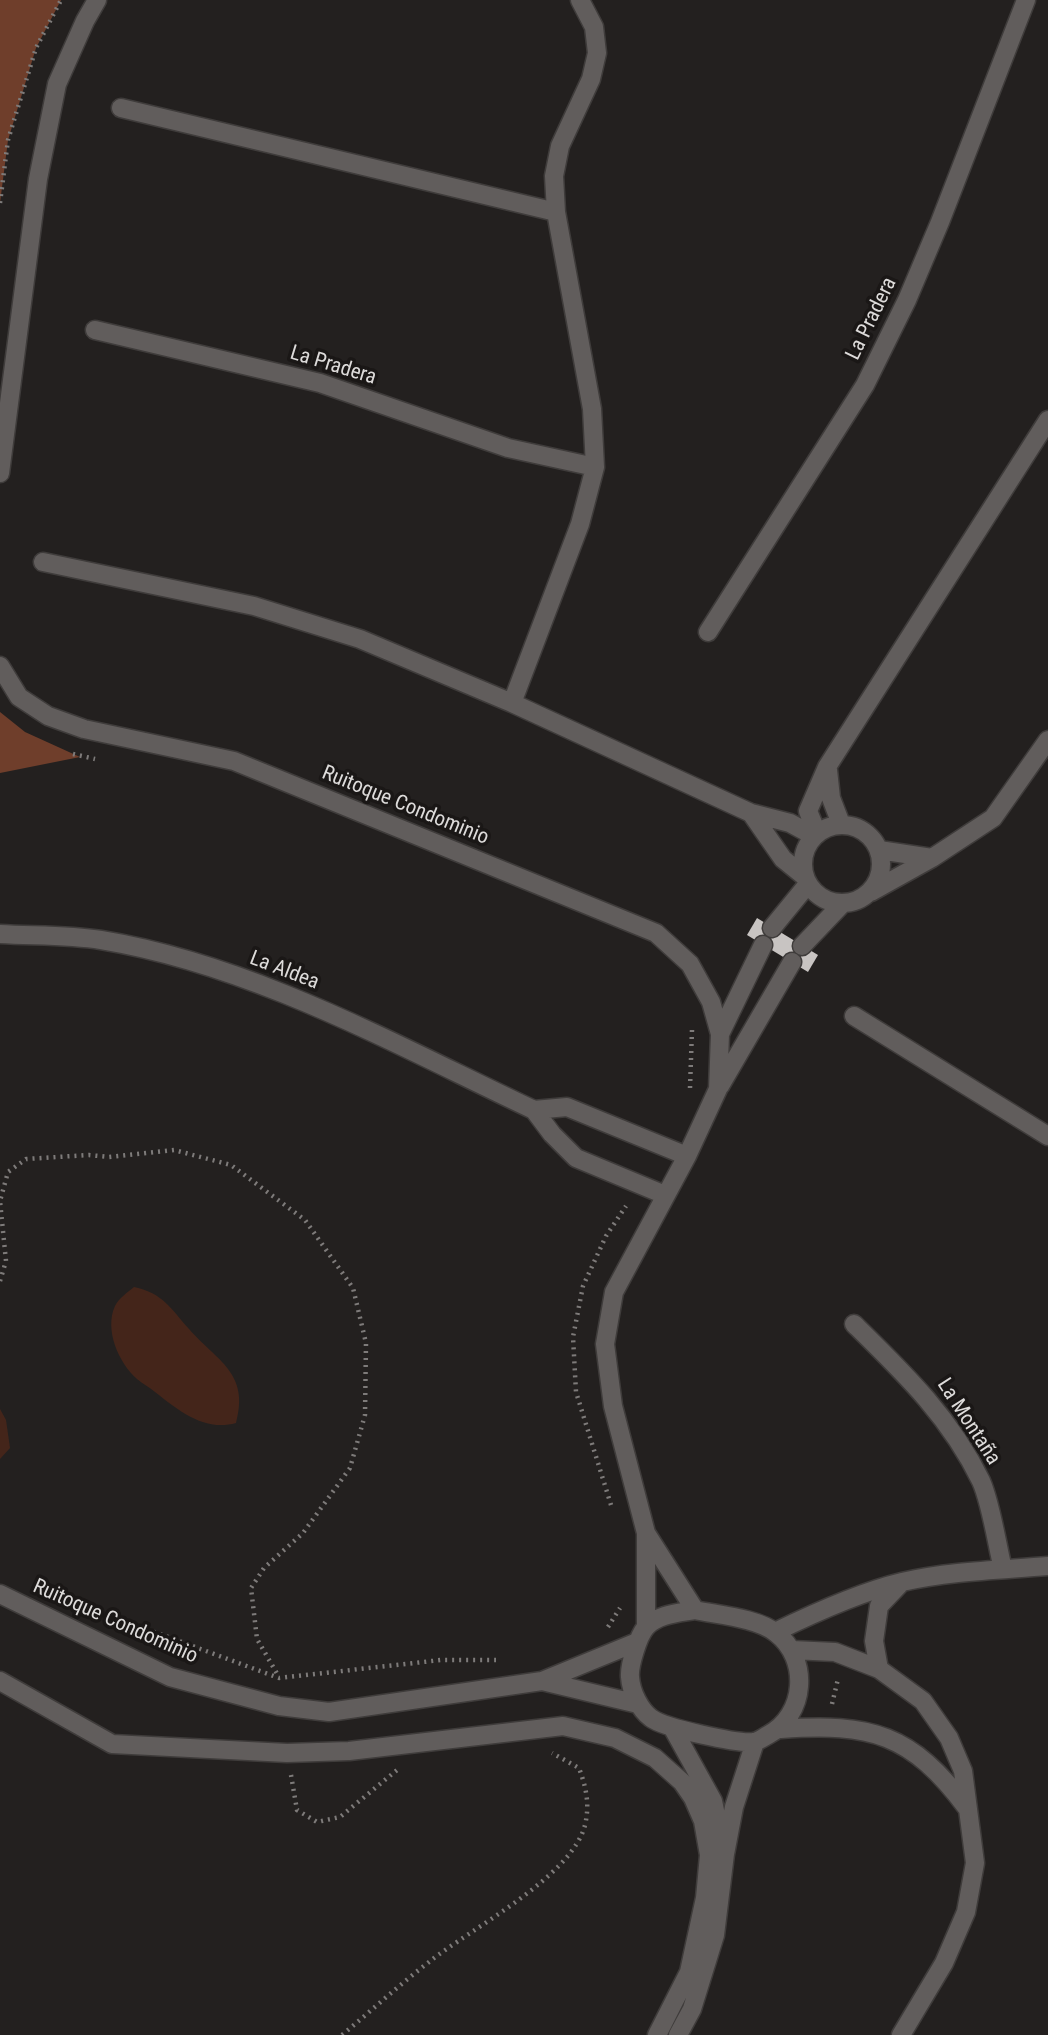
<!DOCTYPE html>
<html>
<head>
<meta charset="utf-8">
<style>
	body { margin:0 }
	canvas { display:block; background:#23201f }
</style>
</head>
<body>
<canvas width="1048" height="2035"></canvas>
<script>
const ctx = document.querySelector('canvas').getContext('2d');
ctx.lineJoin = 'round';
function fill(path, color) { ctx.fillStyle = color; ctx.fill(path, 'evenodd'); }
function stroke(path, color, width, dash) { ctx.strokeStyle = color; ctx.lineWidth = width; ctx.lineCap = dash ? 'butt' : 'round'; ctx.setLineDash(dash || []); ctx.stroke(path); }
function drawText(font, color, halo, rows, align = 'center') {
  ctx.font = font + ' "Roboto Condensed",sans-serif'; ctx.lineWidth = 7; ctx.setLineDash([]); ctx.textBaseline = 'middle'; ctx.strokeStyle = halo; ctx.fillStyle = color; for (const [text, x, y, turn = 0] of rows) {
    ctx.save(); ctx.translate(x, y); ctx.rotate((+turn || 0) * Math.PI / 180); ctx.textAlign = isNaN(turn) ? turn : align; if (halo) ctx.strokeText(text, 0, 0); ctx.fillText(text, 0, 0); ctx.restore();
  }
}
fill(new Path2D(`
	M 134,1287 C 163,1293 171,1309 189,1329 C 217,1361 250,1373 236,1423 C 204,1432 178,1410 155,1392 C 149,1387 143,1384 137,1379 C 119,1363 104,1330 115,1306 C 119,1298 128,1292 134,1287 Z
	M 0,1409 L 6,1420 L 10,1448 L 0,1459 Z`), '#44251a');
fill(new Path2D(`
	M 0,0 L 61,0 L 36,48 L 8,140 L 0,203 Z
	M 0,712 L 25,732 L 80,757 L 0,773 Z`), '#6f3e2b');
fill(new Path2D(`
	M 757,918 L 818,955 L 808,972 L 747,935 Z`), '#c8c4c2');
const street = new Path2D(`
	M 121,108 L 556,212
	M 95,330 L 320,383 L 508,448 L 595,467
	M 0,473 L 38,179 L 57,84 L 85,21 L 97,0
	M 43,562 L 254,606 L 360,639 L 512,703 L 751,813 L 790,823 L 814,836
	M 708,632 L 865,385 L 907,300 L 940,222 L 1026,0
	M 0,666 L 19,697 L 48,716 L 84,729 L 234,761 L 656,933 L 690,964 L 711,1002 L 720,1034 L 718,1089 L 687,1156 L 614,1292 L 605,1344 L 613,1406 L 646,1533 L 646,1627
	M 512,703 L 580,524 L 595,467 L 592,409 L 556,212 L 554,176 L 560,146 L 591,79 L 597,53 L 594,27 L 580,0
	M 828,770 L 831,798 L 841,824
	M 751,813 L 783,859 L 804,876
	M803 864a39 39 0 1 1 78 0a39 39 0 1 1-78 0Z
	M 817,833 L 808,811 L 827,767 L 1048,420
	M 879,850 L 932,858
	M 871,892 L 932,858 L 993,818 L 1048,740
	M 772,928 L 808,884
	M 0,934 C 33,936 68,935 101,940 C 253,965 396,1045 534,1110 L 552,1134 L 576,1158 L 665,1195
	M 802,946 L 843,903
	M 854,1016 L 1048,1136
	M 720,1034 L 763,945
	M 720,1086 L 792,962
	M 534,1110 L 567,1107 L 687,1156
	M 854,1324 C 904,1373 950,1417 981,1481 C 991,1503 997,1545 1003,1569
	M 646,1533 L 695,1610
	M 0,1594 L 170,1677 L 279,1706 L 329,1712 L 542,1681 L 637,1642
	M 695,1610 C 718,1615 758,1618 776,1633 C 810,1659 806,1715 768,1735 C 764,1737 759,1741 754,1742 C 738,1744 664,1728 651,1718 C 640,1710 631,1692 630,1677 C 629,1666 638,1636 646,1627 C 658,1614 679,1613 695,1610 Z
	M 775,1632 C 814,1613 860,1592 902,1582 C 950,1571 999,1570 1048,1566
	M 792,1650 L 835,1652 L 879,1669 L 923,1701 L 949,1738 L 963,1771 L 975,1863 L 966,1912 L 944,1963 L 901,2035
	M 879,1669 L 874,1641 L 879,1606 L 899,1585
	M 0,1681 L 112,1744 L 287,1753 L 349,1751 L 563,1726 L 615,1738 L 655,1758 L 682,1782 L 693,1798 L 703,1821 L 709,1855 L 705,1898 L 689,1972 L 657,2035
	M 542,1681 L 638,1704
	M 672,1727 L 713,1801 L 723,1848
	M 781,1729 C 871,1723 911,1733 967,1808
	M 678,2035 L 692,2009 L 715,1935 L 725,1854 L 734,1807 L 755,1742`);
stroke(street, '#3f3c3b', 21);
stroke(new Path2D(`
	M 0,203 L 8,140 L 36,48 L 61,0
	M 73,754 L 95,759
	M 690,1088 L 692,1030
	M 0,1281 L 6,1261 L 0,1201 L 8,1172 L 26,1159 L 89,1155 L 109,1157 L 174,1150 L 231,1165 L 305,1220 L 353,1288 L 366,1343 L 365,1415 L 350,1468 L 303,1533 L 264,1568 L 251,1588 L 257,1639 L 279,1677
	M 611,1505 L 576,1392 L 573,1337 L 583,1286 L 606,1236 L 626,1206
	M 63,1594 L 114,1617 L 279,1678 L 441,1660 L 496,1660
	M 608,1627 L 620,1608
	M 832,1704 L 838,1679
	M 291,1775 L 297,1810 L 317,1822 L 340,1817 L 397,1770
	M 342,2035 C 371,2011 399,1985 429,1962 C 470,1929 572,1877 585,1825 C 590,1804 586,1787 579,1768 L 552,1753`), '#7e7b7a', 4.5, [2, 5]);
stroke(street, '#615d5c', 18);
drawText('21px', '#dddbda', '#1a1716', [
	["La Pradera",872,319,-64],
	["La Pradera",333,366,17],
	["Ruitoque Condominio",405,806,22],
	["La Aldea",284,971,21],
	["La Montaña",968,1422,57],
	["Ruitoque Condominio",115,1622,24]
]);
</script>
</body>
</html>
